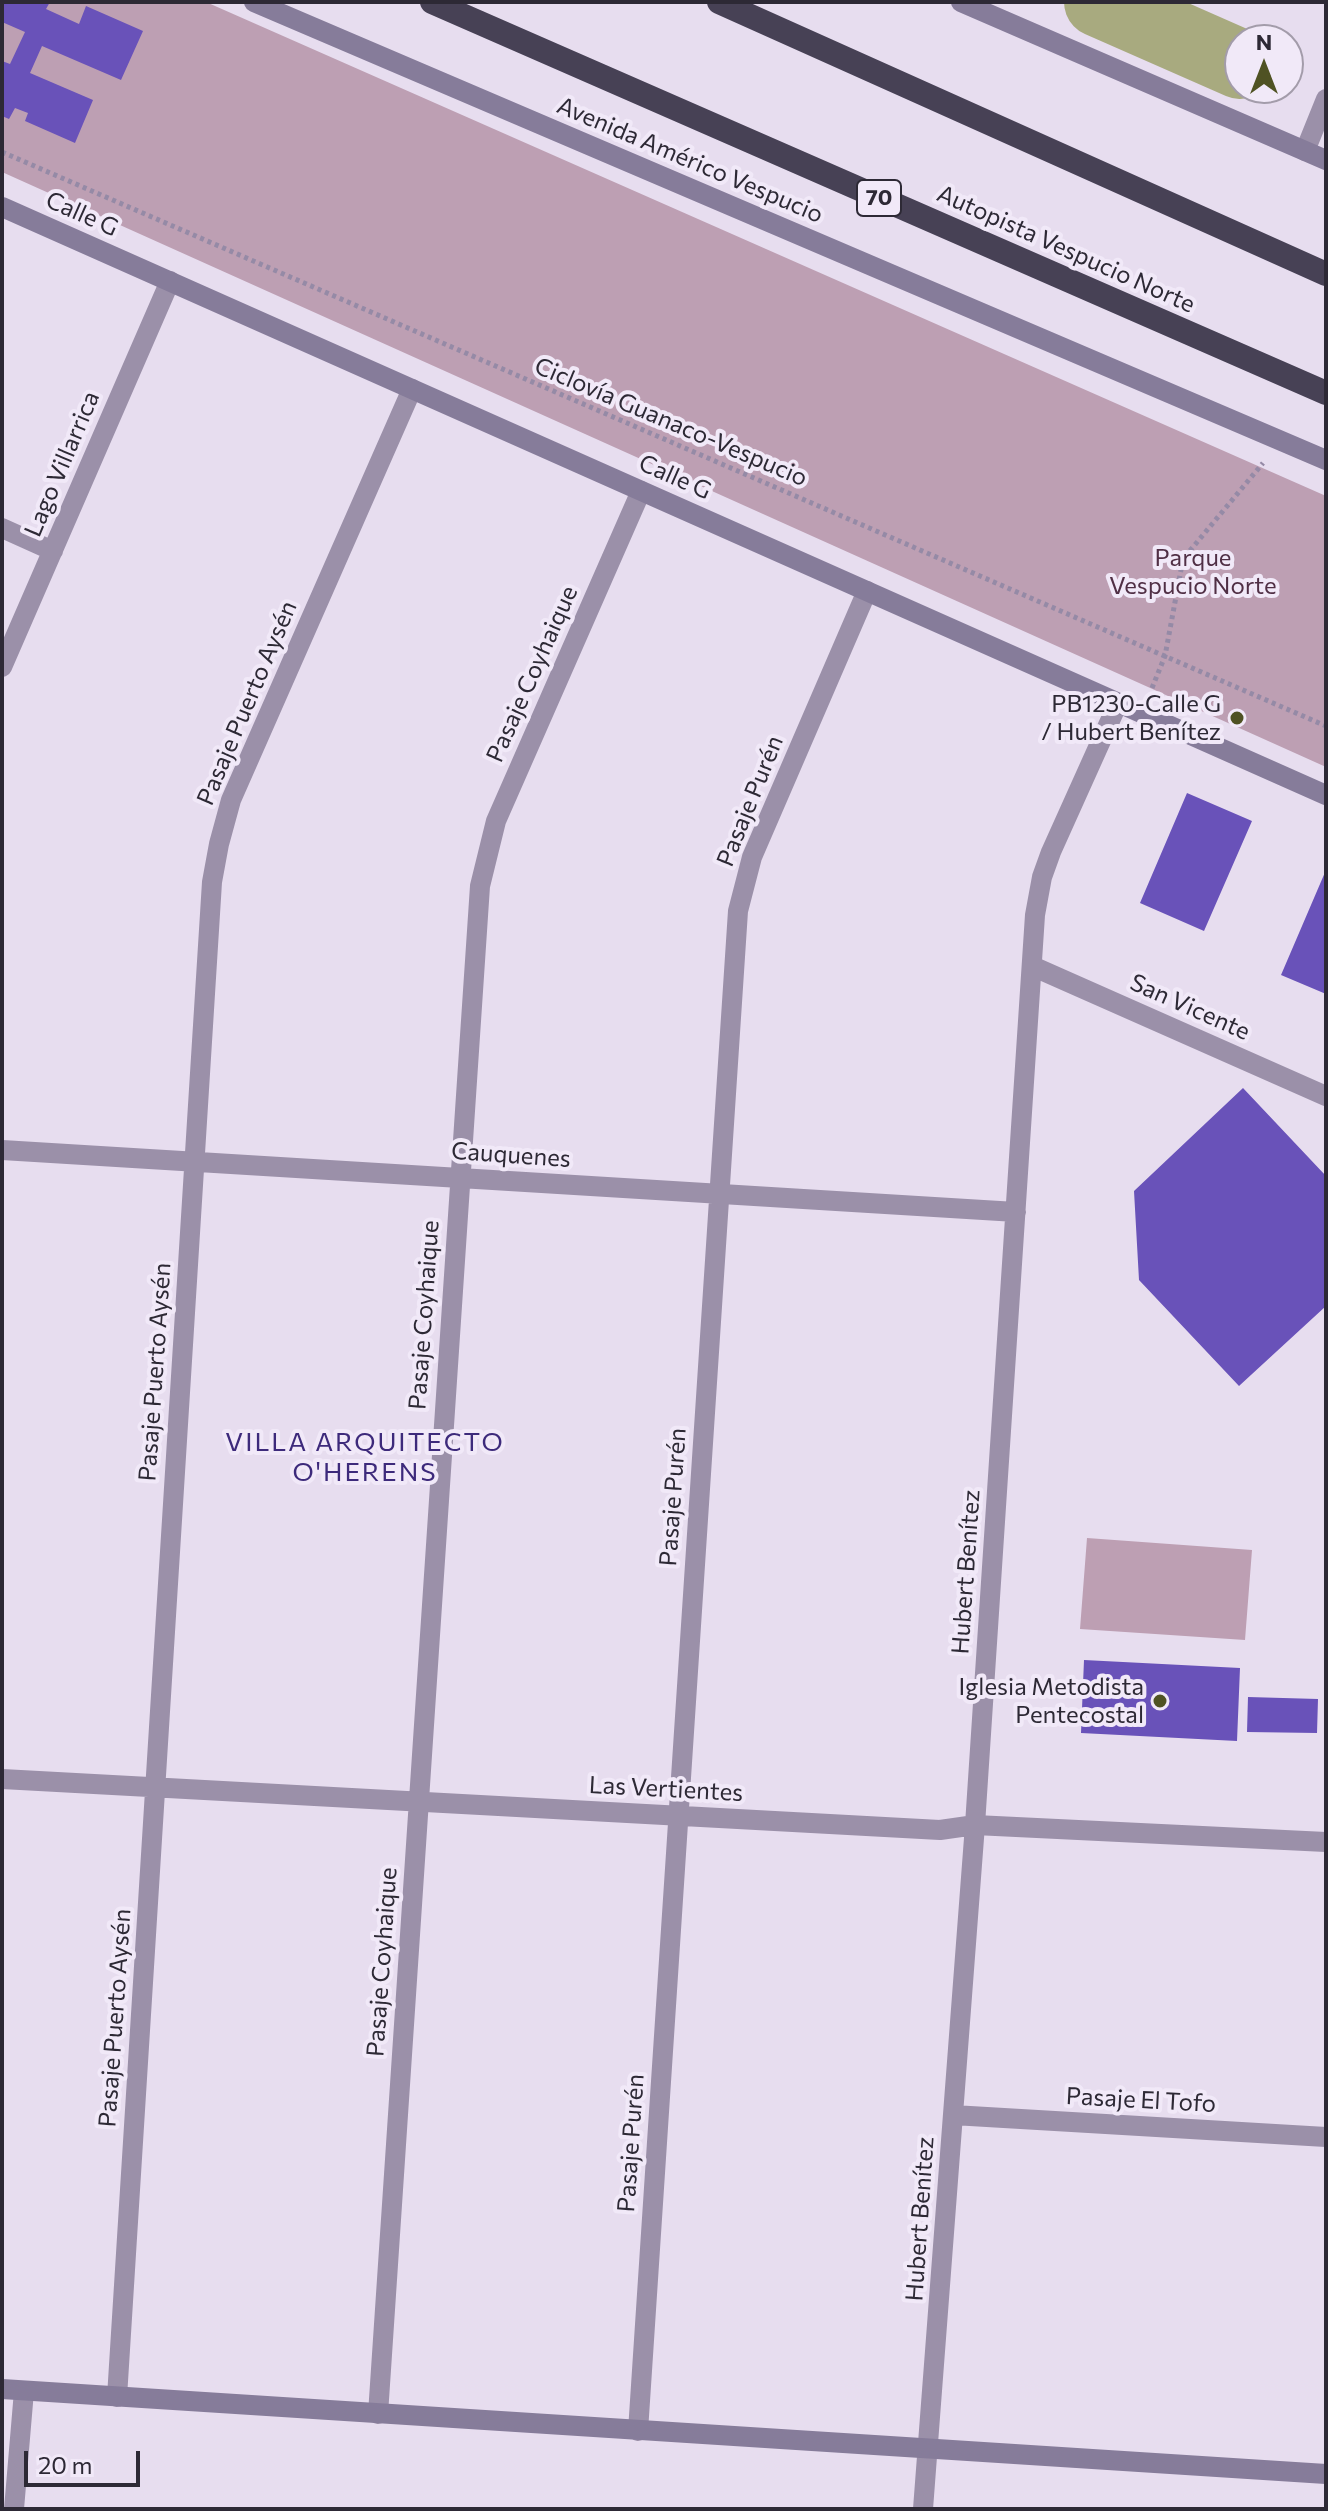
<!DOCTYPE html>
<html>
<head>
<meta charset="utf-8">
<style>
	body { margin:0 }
	#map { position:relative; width:1328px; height:2511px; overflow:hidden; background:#e7ddef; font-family:Commissioner,sans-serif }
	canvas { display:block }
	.frame { position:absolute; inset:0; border:4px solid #2d2935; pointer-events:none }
	.north { position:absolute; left:1224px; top:24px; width:80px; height:80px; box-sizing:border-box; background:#f1e9f8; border:2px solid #a39caa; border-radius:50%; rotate:0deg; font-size:22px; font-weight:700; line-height:32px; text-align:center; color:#2d2935 }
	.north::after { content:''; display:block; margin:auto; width:28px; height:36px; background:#4f5223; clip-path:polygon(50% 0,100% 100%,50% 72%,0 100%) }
	.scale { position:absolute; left:24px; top:2451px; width:116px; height:36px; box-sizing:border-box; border:4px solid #2d2935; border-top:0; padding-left:10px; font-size:24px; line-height:28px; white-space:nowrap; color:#2d2935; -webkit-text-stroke:6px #f1e9f8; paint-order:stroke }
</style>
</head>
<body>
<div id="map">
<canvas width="1328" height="2511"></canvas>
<div class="frame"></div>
<div class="north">N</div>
<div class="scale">20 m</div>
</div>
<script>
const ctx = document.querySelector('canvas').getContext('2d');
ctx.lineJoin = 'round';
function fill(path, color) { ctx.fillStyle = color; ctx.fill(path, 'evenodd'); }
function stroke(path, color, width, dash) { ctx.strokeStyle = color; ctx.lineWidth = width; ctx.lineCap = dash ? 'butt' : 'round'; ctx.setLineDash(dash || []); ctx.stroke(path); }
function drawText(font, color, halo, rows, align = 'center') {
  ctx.font = font + ' Commissioner,sans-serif'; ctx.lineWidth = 8; ctx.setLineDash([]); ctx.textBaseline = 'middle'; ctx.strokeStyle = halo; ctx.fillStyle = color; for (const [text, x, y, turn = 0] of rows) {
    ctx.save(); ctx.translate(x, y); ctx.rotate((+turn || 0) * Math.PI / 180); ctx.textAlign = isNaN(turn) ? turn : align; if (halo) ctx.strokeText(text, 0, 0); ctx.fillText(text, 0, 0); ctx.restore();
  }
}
fill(new Path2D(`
	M 2,2 L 206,2 L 1326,496 L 1326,767 L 2,172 Z
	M 1087,1538 L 1252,1550 L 1245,1640 L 1080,1629 Z`), '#bd9fb3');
stroke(new Path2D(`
	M 1099,2 L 1240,64`), '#a8aa7f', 70);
fill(new Path2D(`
	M 2,2 L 50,2 L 46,9 L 79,24 L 86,6 L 143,31 L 121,80 L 42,46 L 30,73 L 93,100 L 75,143 L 25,121 L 28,113 L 15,108 L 9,119 L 2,116 L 2,61 L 10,64 L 25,32 L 2,22 Z
	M 1187,793 L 1252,821 L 1204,931 L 1140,903 Z
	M 1326,870 L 1326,994 L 1281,975 Z
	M 1243,1088 L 1326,1176 L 1326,1306 L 1239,1386 L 1139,1280 L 1134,1191 Z
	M 1084,1660 L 1240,1668 L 1237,1741 L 1081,1733 Z
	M 1248,1697 L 1318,1699 L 1317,1733 L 1247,1732 Z`), '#6952b9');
stroke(new Path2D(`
	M 2,152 L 1326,726
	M 1152,688 L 1165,656 L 1183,559 L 1263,463`), '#958aa6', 5, [4, 4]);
stroke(new Path2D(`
	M 1305,151 L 1326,99`), '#9b90a9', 20);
stroke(new Path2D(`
	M 2,528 L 53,551
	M 2,667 L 170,281
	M 1032,966 L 1326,1096
	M 2,1150 L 1016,1212
	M 2,1779 L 940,1830 L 975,1825 L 1326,1842
	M 953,2115 L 1326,2137
	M 117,2397 L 212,882 L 219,844 L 231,800 L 412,389
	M 378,2414 L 480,886 L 496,821 L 641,491
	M 638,2431 L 738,911 L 752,857 L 867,591
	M 14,2509 L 24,2391
	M 923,2509 L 975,1825 L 1035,915 L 1042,877 L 1051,852 L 1118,703`), '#9b90a9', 20);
stroke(new Path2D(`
	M 254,2 L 1326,460
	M 961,2 L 1326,160
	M 2,207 L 1326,795
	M 2,2389 L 1326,2474`), '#867c9a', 20);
stroke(new Path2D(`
	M 432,2 L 1326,393
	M 719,2 L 1326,274`), '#474155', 24);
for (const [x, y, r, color] of [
	[1237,718,8,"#4f5223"],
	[1160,1701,8,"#4f5223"]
]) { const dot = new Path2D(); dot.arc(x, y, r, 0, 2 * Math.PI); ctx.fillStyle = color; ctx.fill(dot); stroke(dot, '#f1e9f8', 3); }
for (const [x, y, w] of [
	[879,198,44]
]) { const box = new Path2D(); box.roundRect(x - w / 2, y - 18, w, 36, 6); ctx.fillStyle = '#f1e9f8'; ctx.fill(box); stroke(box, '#2d2935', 2); }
drawText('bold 22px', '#2d2935', null, [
	["70",879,198]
]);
drawText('24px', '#2d2935', '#f1e9f8', [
	["Avenida Américo Vespucio",690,160,23],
	["Calle G",82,214,24],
	["Autopista Vespucio Norte",1066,249,24],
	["Ciclovía Guanaco-Vespucio",671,422,23],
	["Lago Villarrica",62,464,-67],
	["Calle G",675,477,24],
	["Pasaje Coyhaique",532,674,-66],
	["Pasaje Puerto Aysén",247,703,-67],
	["Pasaje Purén",750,801,-68],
	["San Vicente",1190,1007,24],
	["Cauquenes",511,1155,4],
	["Pasaje Coyhaique",424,1315,-86],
	["Pasaje Puerto Aysén",155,1372,-86],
	["Pasaje Purén",673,1497,-86],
	["Hubert Benítez",966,1572,-86],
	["Las Vertientes",666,1789,3],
	["Pasaje Coyhaique",382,1962,-86],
	["Pasaje Puerto Aysén",115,2018,-86],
	["Pasaje El Tofo",1141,2100,3],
	["Pasaje Purén",631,2143,-86],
	["Hubert Benítez",920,2219,-86]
]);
drawText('24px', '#502f45', '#f1e9f8', [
	["Parque",1193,558],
	["Vespucio Norte",1193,586]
]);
drawText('24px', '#2d2935', '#f1e9f8', [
	["PB1230-Calle G",1221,704],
	["/ Hubert Benítez",1221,732],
	["Iglesia Metodista",1144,1687],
	["Pentecostal",1144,1715]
], 'right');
ctx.letterSpacing = '2px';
drawText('26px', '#3d2a7b', '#f1e9f8', [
	["VILLA ARQUITECTO",365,1442],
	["O'HERENS",365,1472]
]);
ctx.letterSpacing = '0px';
</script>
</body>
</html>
